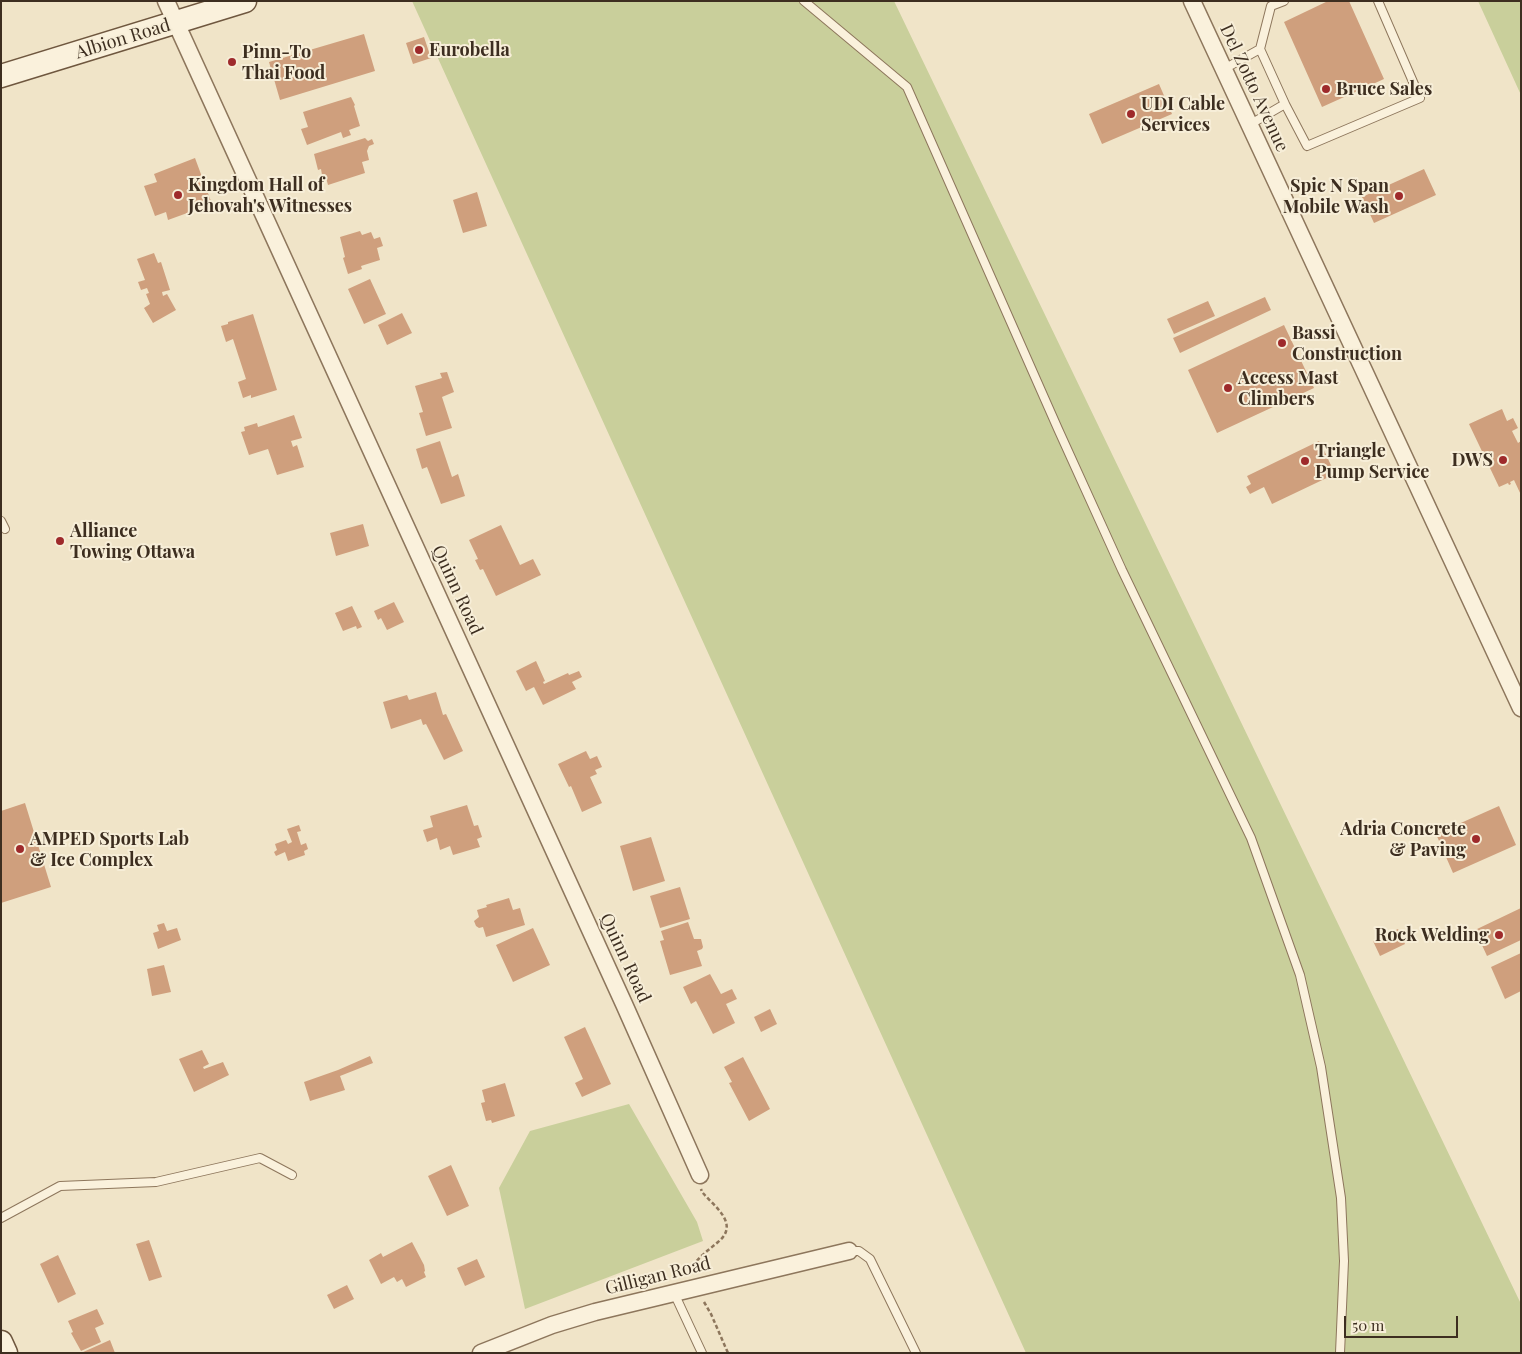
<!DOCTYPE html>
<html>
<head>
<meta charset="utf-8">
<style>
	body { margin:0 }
	#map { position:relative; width:1522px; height:1354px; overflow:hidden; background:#f0e4c8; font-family:"Playfair Display",serif }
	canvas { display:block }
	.frame { position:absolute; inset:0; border:2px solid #3d2e20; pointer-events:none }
	.scale { position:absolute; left:1344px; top:1316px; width:114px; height:22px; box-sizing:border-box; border:2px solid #3d2e20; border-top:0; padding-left:6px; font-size:15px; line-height:18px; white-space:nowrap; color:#3d2e20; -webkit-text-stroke:4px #f7eed8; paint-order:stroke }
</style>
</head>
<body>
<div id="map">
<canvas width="1522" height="1354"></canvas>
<div class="frame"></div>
<div class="scale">50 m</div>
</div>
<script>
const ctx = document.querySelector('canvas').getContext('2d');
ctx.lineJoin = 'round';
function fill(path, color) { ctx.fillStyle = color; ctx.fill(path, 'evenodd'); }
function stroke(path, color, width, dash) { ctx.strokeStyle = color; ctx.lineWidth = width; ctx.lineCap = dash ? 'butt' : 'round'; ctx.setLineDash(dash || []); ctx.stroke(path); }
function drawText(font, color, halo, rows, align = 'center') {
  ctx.font = font + ' "Playfair Display",serif'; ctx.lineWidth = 4; ctx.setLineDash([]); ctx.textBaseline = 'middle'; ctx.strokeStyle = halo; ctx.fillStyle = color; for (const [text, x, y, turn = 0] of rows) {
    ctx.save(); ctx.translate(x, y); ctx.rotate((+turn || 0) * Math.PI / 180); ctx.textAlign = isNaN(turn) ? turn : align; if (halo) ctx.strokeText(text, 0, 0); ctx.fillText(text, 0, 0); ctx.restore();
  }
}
fill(new Path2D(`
	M 412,1 L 894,1 L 1521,1304 L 1521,1353 L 1026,1353 Z
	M 1478,1 L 1521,1 L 1521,95 Z
	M 629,1104 L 697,1222 L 703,1241 L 525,1309 L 499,1188 L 530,1131 Z`), '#c9cf9b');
fill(new Path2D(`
	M 1328,1 L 1349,1 L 1384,79 L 1322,107 L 1284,22 Z
	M 364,34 L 375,71 L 280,100 L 269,62 Z
	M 424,37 L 431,58 L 413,64 L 406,43 Z
	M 1159,84 L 1172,114 L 1102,144 L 1089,114 Z
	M 351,97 L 355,105 L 354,106 L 360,126 L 349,130 L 351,135 L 343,138 L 341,132 L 307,145 L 301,129 L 308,127 L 303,112 Z
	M 365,138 L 368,141 L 372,139 L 374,144 L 369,146 L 367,151 L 369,160 L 362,162 L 365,173 L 328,185 L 325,174 L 322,175 L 321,169 L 318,170 L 314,154 Z
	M 195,158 L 212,204 L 168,220 L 166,212 L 155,216 L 144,186 L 157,182 L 154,174 Z
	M 1424,169 L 1436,195 L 1374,223 L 1362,197 Z
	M 477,192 L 487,226 L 463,233 L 453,200 Z
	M 360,231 L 362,235 L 371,232 L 374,239 L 380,237 L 383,246 L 377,248 L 380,260 L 361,266 L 362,269 L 348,274 L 343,258 L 345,257 L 340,237 Z
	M 154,253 L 158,263 L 161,262 L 170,290 L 162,292 L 163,296 L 167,294 L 176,310 L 153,323 L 144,308 L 150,304 L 146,294 L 149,293 L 147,288 L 141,290 L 138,282 L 145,280 L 137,259 Z
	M 370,279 L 386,314 L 364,324 L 348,289 Z
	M 1265,297 L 1271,310 L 1180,353 L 1173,338 Z
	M 1208,301 L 1215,316 L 1174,334 L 1167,319 Z
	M 402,313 L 412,333 L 387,345 L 378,325 Z
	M 253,314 L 277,390 L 251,398 L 251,395 L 243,398 L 238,382 L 246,379 L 233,339 L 226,342 L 221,326 L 228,324 L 228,322 Z
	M 1284,325 L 1314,388 L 1217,433 L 1188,370 Z
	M 447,372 L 454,392 L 442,397 L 452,428 L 426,436 L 419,413 L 423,412 L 415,386 L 442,378 L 440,373 Z
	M 1502,409 L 1507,421 L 1513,418 L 1518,428 L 1512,431 L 1518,443 L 1521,441 L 1521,495 L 1514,480 L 1510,482 L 1511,484 L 1509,485 L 1508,483 L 1499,487 L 1469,424 Z
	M 294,415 L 302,438 L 291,441 L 293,447 L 297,445 L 304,467 L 277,475 L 268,449 L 249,455 L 241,432 L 245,431 L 244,427 L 257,423 L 258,427 Z
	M 440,441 L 452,477 L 458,474 L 465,496 L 441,504 L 427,467 L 422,469 L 416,449 Z
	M 1319,441 L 1320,443 L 1323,442 L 1325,446 L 1323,448 L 1335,474 L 1272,504 L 1264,487 L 1250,494 L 1246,487 L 1251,484 L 1247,476 Z
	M 363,524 L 369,546 L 336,556 L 330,533 Z
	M 501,525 L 520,565 L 533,559 L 541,575 L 496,596 L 483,569 L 480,570 L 475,560 L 478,559 L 469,540 Z
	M 394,602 L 404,622 L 387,630 L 381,618 L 378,620 L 374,611 Z
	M 352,606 L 362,627 L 357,629 L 356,626 L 343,631 L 335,613 Z
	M 536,661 L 545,681 L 543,682 L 544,684 L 568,673 L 569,675 L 579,671 L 582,677 L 572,682 L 576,689 L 543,705 L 534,687 L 526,691 L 516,671 Z
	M 436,692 L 443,715 L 446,714 L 463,751 L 444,760 L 426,724 L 423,725 L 421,719 L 391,729 L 383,702 L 407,695 L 409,700 Z
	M 586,751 L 590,759 L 597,756 L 602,767 L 595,770 L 597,774 L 590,777 L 602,803 L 582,812 L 571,786 L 569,787 L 558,764 Z
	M 25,803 L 51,887 L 1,903 L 1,811 Z
	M 467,805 L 474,826 L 478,825 L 482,837 L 477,839 L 480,847 L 453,855 L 450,846 L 440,850 L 437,838 L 427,842 L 423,830 L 433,827 L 430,816 Z
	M 1499,806 L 1516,845 L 1453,873 L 1436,834 Z
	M 299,825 L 301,831 L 297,832 L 301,845 L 306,843 L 308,849 L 304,851 L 305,855 L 288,861 L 285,852 L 276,856 L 274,852 L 277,850 L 275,844 L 286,840 L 288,844 L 292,842 L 287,829 Z
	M 651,837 L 665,881 L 633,891 L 620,846 Z
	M 680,887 L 690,919 L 660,928 L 650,896 Z
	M 509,898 L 513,910 L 520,908 L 525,925 L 486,937 L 483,927 L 479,928 L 476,926 L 474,921 L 479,917 L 477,910 L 487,907 L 486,905 Z
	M 1521,908 L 1521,940 L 1487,956 L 1475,930 Z
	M 688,922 L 694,939 L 701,939 L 703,947 L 702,949 L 697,951 L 702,966 L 670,975 L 660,941 L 664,940 L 661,931 Z
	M 164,923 L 167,931 L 177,928 L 181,940 L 158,949 L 153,933 L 159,931 L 157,925 Z
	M 533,928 L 550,965 L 513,982 L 496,945 Z
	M 1398,929 L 1405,944 L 1380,956 L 1373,941 Z
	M 1521,953 L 1521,991 L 1505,999 L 1491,967 Z
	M 164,965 L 171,992 L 152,996 L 147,969 Z
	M 710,974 L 721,994 L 732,989 L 737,999 L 726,1004 L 735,1023 L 713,1034 L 696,1001 L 691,1004 L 683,987 Z
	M 770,1009 L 777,1024 L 761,1032 L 754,1017 Z
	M 585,1027 L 611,1084 L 582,1097 L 575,1083 L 583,1079 L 564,1037 Z
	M 202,1050 L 209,1064 L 203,1067 L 204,1069 L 223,1062 L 229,1075 L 194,1092 L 179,1059 Z
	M 370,1056 L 373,1063 L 340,1076 L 345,1090 L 310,1101 L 304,1082 L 338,1070 Z
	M 743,1057 L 770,1109 L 749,1121 L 729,1083 L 732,1082 L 724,1067 Z
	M 505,1083 L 515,1116 L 492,1123 L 491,1120 L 486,1121 L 481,1103 L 485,1102 L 482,1090 Z
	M 451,1165 L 469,1206 L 447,1216 L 428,1176 Z
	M 149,1240 L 162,1277 L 149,1281 L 136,1244 Z
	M 412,1242 L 424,1265 L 425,1271 L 424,1272 L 426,1277 L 406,1287 L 402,1279 L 397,1282 L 394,1277 L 381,1284 L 369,1260 L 381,1253 L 383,1257 Z
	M 58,1255 L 76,1294 L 58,1303 L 40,1264 Z
	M 477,1259 L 485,1277 L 465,1286 L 457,1268 Z
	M 347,1285 L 354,1299 L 334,1309 L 327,1295 Z
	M 97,1309 L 104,1324 L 95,1328 L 101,1342 L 81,1351 L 71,1333 L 73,1332 L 68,1321 Z
	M 110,1340 L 115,1353 L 81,1353 Z`), '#cf9f7d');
const lane = new Path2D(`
	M 804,1 L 907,87 L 1058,429 L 1122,570 L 1251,838 L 1300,975 L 1321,1067 L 1341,1198 L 1344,1261 L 1340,1353
	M 1260,49 L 1285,104
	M 1224,69 L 1260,49 L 1271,6 L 1284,1
	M 1249,125 L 1285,104 L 1307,146 L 1420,98 L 1378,1
	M 1,521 L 5,529
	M 1,1218 L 60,1186 L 156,1182 L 260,1158 L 292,1175
	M 849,1251 L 859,1251 L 870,1259 L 916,1353
	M 674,1293 L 702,1353`);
const street = new Path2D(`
	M 166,1 L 624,1004 L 700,1175
	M 1192,1 L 1521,708
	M 481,1353 L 552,1325 L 595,1312 L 849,1251`);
const secondary = new Path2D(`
	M 1,76 L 245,1
	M 1,1342 L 6,1353`);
stroke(lane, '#8d765c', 10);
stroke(street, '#8d765c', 19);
stroke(secondary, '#6f573f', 25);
stroke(new Path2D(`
	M 694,1273 L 695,1263 C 701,1255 710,1249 718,1242 C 740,1224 715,1207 702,1192 L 701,1189
	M 704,1302 L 711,1314 L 728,1353`), '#8d765c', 2.5, [4, 2.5]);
stroke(lane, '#faf1dc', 8);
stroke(street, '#faf1dc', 16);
stroke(secondary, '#faf1dc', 22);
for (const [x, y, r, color] of [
	[419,50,5,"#9e2a2b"],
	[232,62,5,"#9e2a2b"],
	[1326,89,5,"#9e2a2b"],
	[1131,114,5,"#9e2a2b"],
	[178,195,5,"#9e2a2b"],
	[1399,196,5,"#9e2a2b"],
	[1282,343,5,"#9e2a2b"],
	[1228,388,5,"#9e2a2b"],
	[1503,460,5,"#9e2a2b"],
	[1305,461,5,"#9e2a2b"],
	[60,541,5,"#9e2a2b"],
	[1476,839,5,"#9e2a2b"],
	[20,849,5,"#9e2a2b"],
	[1499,935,5,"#9e2a2b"]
]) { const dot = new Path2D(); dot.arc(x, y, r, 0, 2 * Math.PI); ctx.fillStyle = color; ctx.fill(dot); stroke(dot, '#f7eed8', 2); }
drawText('18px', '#3d2e20', '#f7eed8', [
	["Albion Road",123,39,-17],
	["Del Zotto Avenue",1254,88,65],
	["Quinn Road",457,590,65],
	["Quinn Road",625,958,65],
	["Gilligan Road",658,1276,-14]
]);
drawText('bold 18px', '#3d2e20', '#f7eed8', [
	["Eurobella",429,50],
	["Pinn-To",242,52],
	["Thai Food",242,73],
	["Bruce Sales",1336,89],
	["UDI Cable",1141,104],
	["Services",1141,125],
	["Kingdom Hall of",188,185],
	["Jehovah's Witnesses",188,206],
	["Spic N Span",1389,186,"right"],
	["Mobile Wash",1389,207,"right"],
	["Bassi",1292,333],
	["Construction",1292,354],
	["Access Mast",1238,378],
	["Climbers",1238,399],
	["Triangle",1315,451],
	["Pump Service",1315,472],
	["DWS",1493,460,"right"],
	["Alliance",70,531],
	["Towing Ottawa",70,552],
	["Adria Concrete",1466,829,"right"],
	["& Paving",1466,850,"right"],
	["AMPED Sports Lab",30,839],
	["& Ice Complex",30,860],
	["Rock Welding",1489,935,"right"]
], 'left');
</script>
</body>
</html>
